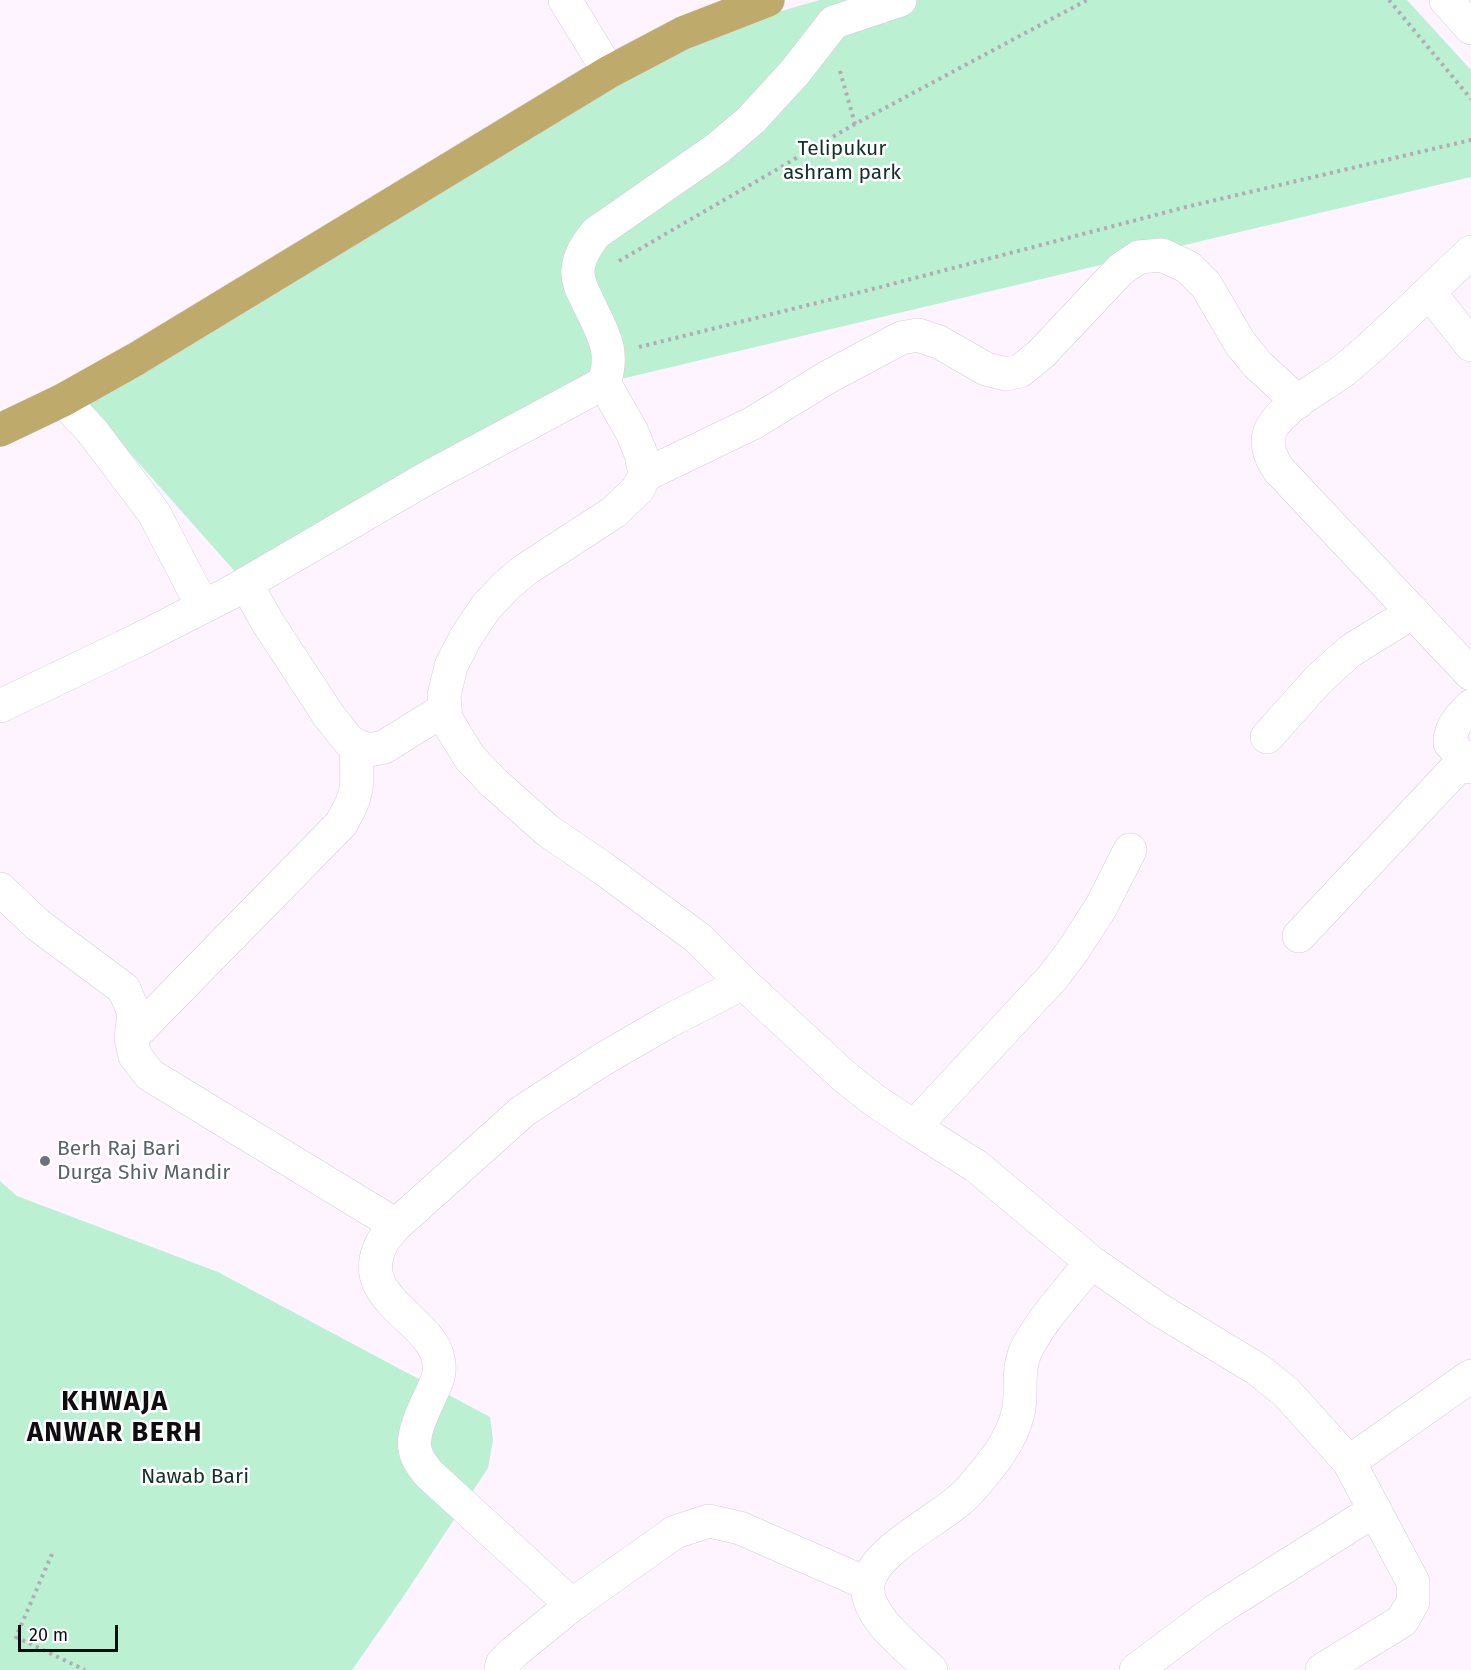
<!DOCTYPE html>
<html>
<head>
<meta charset="utf-8">
<style>
	body { margin:0 }
	#map { position:relative; width:1471px; height:1670px; overflow:hidden; background:#fdf4ff; font-family:"Fira Sans",sans-serif }
	canvas { display:block }
	.scale { position:absolute; left:18px; top:1625px; width:100px; height:27px; box-sizing:border-box; border:3px solid #100d11; border-top:0; padding-left:8px; font-size:18px; line-height:21px; white-space:nowrap; color:#100d11; -webkit-text-stroke:4px #fff; paint-order:stroke }
</style>
</head>
<body>
<div id="map">
<canvas width="1471" height="1670"></canvas>
<div class="scale">20 m</div>
</div>
<script>
const ctx = document.querySelector('canvas').getContext('2d');
ctx.lineJoin = 'round';
function fill(path, color) { ctx.fillStyle = color; ctx.fill(path, 'evenodd'); }
function stroke(path, color, width, dash) { ctx.strokeStyle = color; ctx.lineWidth = width; ctx.lineCap = dash ? 'butt' : 'round'; ctx.setLineDash(dash || []); ctx.stroke(path); }
function drawText(font, color, halo, rows, align = 'center') {
  ctx.font = font + ' "Fira Sans",sans-serif'; ctx.lineWidth = 5; ctx.setLineDash([]); ctx.textBaseline = 'middle'; ctx.strokeStyle = halo; ctx.fillStyle = color; for (const [text, x, y, turn = 0] of rows) {
    ctx.save(); ctx.translate(x, y); ctx.rotate((+turn || 0) * Math.PI / 180); ctx.textAlign = isNaN(turn) ? turn : align; if (halo) ctx.strokeText(text, 0, 0); ctx.fillText(text, 0, 0); ctx.restore();
  }
}
fill(new Path2D(`
	M 820,0 L 1407,0 L 1471,70 L 1471,177 L 604,383 L 246,584 L 82,399 L 693,36 Z
	M 0,1181 L 17,1196 L 218,1272 L 490,1417 L 493,1440 L 488,1468 L 403,1597 L 352,1670 L 0,1670 Z`), '#bbf0d3');
const minor = new Path2D(`
	M 565,0 L 609,72
	M 1471,252 L 1429,292 L 1471,345
	M 1429,292 C 1401,319 1374,346 1344,370 C 1322,387 1291,401 1274,424 C 1263,439 1269,456 1279,470 L 1471,674
	M 604,383 L 632,432 L 641,454 L 645,475 L 638,489 L 614,512 L 525,570 L 507,585 L 486,607 L 466,637 L 451,666 L 444,696 L 446,719 L 470,758 L 494,783 L 548,831 L 604,869 L 698,938 L 743,983 L 845,1077 L 874,1100 L 914,1127 L 976,1166 L 1091,1262 L 1158,1309 L 1257,1369 L 1286,1392 L 1349,1462
	M 63,400 L 92,431 L 154,513 L 203,607
	M 645,475 L 753,423 L 828,377 L 901,338 L 918,335 L 939,342 L 986,369 L 1006,374 L 1020,371 L 1041,354 L 1121,269 L 1139,257 L 1162,255 L 1188,267 L 1206,285 L 1240,343 L 1257,364 L 1298,402
	M 246,584 L 268,623 L 329,716 L 349,741 L 357,746 L 369,750 L 384,747 L 445,709
	M 0,706 L 136,641 L 230,593 L 427,478 L 604,383 C 616,349 601,331 587,300 C 582,290 577,281 578,270 C 579,255 588,243 596,233 L 718,148 L 751,120 L 795,72 L 834,22 L 900,0
	M 1471,706 C 1460,718 1450,726 1450,743 L 1471,767
	M 1267,737 L 1319,679 L 1350,651 L 1413,612
	M 0,889 L 38,925 L 124,989 L 134,1013 L 131,1038 L 135,1056 L 150,1075 L 396,1225
	M 1299,936 L 1464,760
	M 131,1038 L 341,824 C 347,813 354,802 356,789 C 358,775 355,761 357,746
	M 914,1127 L 1053,977 L 1074,949 L 1101,907 L 1130,850
	M 572,1605 L 428,1473 C 423,1466 416,1458 415,1449 C 412,1431 425,1408 432,1392 C 435,1385 439,1378 439,1371 C 444,1320 350,1303 382,1243 C 385,1236 392,1230 396,1225 L 523,1111 L 600,1061 L 667,1022 L 743,983
	M 501,1670 L 502,1664 L 514,1652 L 572,1605 L 675,1532 L 709,1521 L 740,1528 L 868,1584
	M 931,1670 C 911,1650 864,1616 868,1585 C 872,1549 947,1517 970,1490 C 990,1467 1011,1443 1018,1413 C 1023,1392 1016,1372 1026,1350 C 1042,1318 1070,1290 1091,1262
	M 1136,1670 L 1215,1611 L 1375,1510
	M 1322,1670 L 1402,1621 L 1413,1602 L 1413,1582 L 1349,1462 L 1471,1376`);
const secondary = new Path2D(`
	M 1446,0 L 1471,28`);
const trunk = new Path2D(`
	M 0,430 L 63,400 L 136,359 L 609,72 L 683,33 L 768,0`);
stroke(minor, '#d7ccd9', 34);
stroke(secondary, '#d7ccd9', 34);
stroke(trunk, '#d9d8d9', 34);
stroke(new Path2D(`
	M 1389,0 L 1471,99
	M 840,71 L 855,124
	M 619,261 L 855,124 L 1087,0
	M 639,347 L 873,289 L 1186,207 L 1471,140
	M 52,1554 L 16,1637 L 85,1670`), '#b2abb4', 4, [3, 4.5]);
stroke(minor, '#fff', 33);
stroke(secondary, '#fff', 33);
stroke(trunk, '#beaa6a', 33);
for (const [x, y, r, color] of [
	[45,1161,6,"#6b7280"]
]) { const dot = new Path2D(); dot.arc(x, y, r, 0, 2 * Math.PI); ctx.fillStyle = color; ctx.fill(dot); stroke(dot, '#fff', 2); }
drawText('21px', '#113323', '#fff', [
	["Telipukur",842,149],
	["ashram park",842,173],
	["Nawab Bari",195,1477]
]);
drawText('21px', '#5b616d', '#fff', [
	["Berh Raj Bari",57,1149],
	["Durga Shiv Mandir",57,1173]
], 'left');
ctx.letterSpacing = '1.5px';
drawText('bold 27px', '#100d11', '#fff', [
	["KHWAJA",115,1402],
	["ANWAR BERH",115,1433]
]);
ctx.letterSpacing = '0px';
</script>
</body>
</html>
